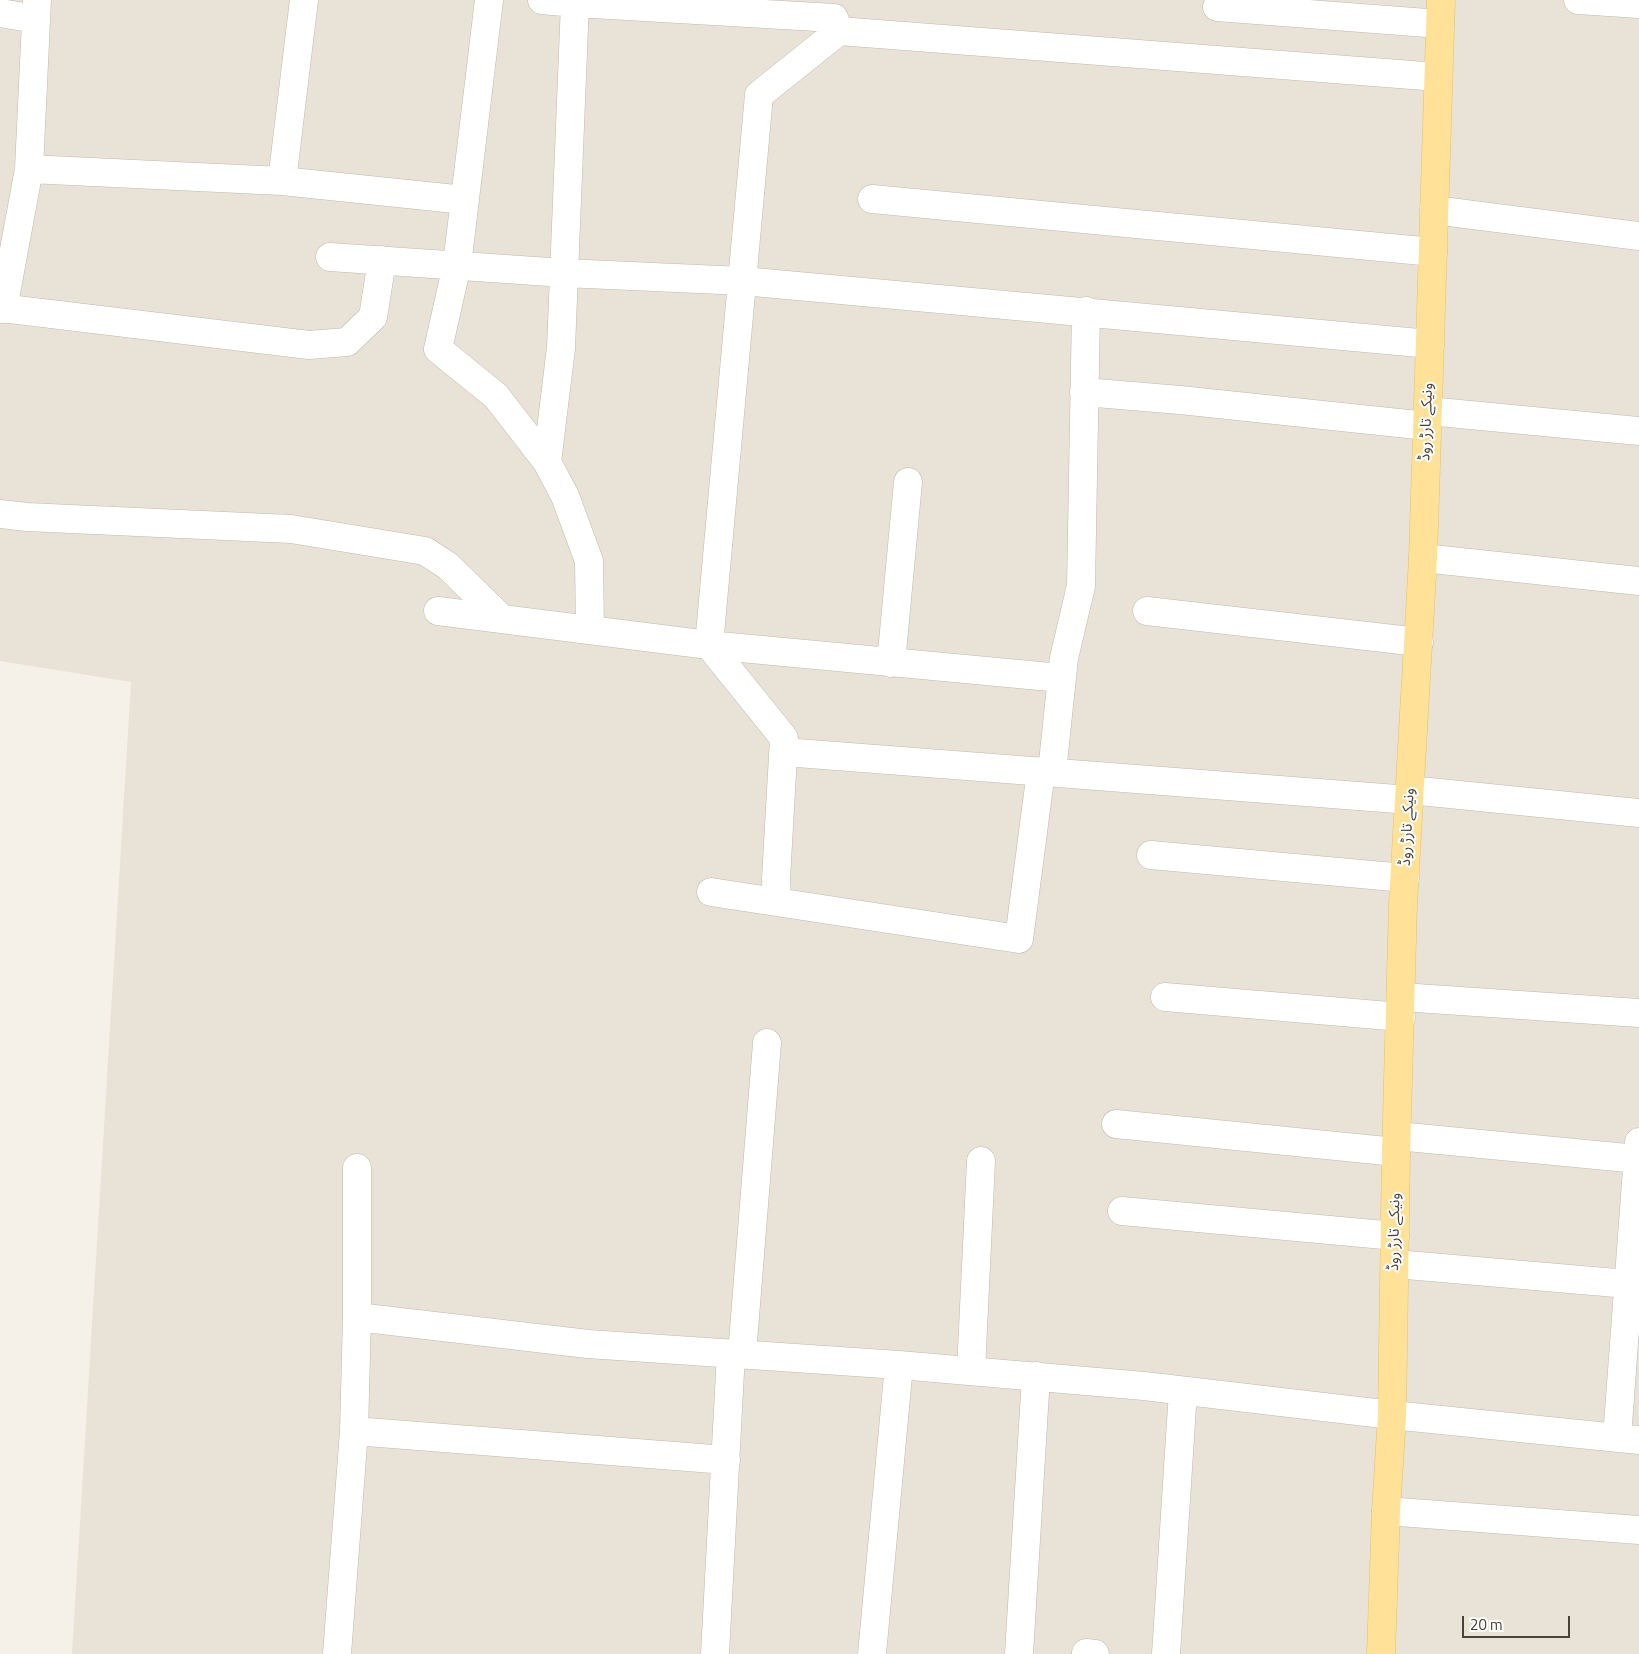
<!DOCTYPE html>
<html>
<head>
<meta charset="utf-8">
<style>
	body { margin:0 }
	#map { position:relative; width:1639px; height:1654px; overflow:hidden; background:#f5f1e9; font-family:"Titillium Web",sans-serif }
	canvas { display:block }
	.scale { position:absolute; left:1462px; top:1616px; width:108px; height:22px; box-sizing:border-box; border:2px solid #484237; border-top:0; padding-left:6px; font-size:15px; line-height:18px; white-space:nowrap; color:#484237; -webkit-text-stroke:4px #fff; paint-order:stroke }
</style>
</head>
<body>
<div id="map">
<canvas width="1639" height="1654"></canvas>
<div class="scale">20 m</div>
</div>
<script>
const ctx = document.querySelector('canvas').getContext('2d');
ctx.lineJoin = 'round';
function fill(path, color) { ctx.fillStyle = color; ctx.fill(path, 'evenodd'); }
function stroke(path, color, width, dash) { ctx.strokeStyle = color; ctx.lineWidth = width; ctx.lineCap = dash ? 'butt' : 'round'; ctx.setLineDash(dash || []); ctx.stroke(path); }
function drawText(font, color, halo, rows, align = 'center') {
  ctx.font = font + ' "Titillium Web","Noto Sans Arabic",sans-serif'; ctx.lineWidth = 4; ctx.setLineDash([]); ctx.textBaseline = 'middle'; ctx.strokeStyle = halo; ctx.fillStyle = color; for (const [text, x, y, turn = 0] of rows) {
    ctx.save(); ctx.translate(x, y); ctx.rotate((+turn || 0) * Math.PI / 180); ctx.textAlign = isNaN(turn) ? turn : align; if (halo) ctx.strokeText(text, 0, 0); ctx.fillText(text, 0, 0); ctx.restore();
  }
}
fill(new Path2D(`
	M 0,0 L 1639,0 L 1639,1654 L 72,1654 L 131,682 L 0,661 Z`), '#e9e3d7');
const minor = new Path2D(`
	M 489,0 L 457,265 L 438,349 L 496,396 L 547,462 L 565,496 L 589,561 L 590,630
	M 542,0 L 575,3 L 834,18 L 839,31 L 1438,77
	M 1578,0 L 1639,4
	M 1217,7 L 1440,24
	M 0,13 L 36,19
	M 839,31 L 759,95 L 709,645 L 1061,678
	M 29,169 L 282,181 L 465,200
	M 282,181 L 304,0
	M 872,199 L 1433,252
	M 1434,210 L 1639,236
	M 330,257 L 564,273 L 743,281 L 1430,344
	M 0,308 L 309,345 L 347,342 L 373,317 L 382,260
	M 3,309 L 29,169 L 37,0
	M 1084,392 L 1180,400 L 1427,426
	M 1428,411 L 1639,431
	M 547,462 L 561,348 L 575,3
	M 0,514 L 27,517 L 291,529 L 425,551 L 448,566 L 502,619
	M 1423,558 L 1639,581
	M 438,611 L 709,645 L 784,738 L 776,879 L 777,902
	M 1147,611 L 1419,642
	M 891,663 L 908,482
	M 784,752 L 1410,800
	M 1052,772 L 1064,658 L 1081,586 L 1086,311
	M 1410,790 L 1639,813
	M 1151,855 L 1405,878
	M 711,892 L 1019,939 L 1041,771
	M 1165,997 L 1401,1017
	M 1401,997 L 1639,1013
	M 1116,1124 L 1396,1152
	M 1397,1136 L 1638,1159
	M 1122,1211 L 1395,1236
	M 1395,1264 L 1628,1284
	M 357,1317 L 588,1344 L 899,1365 L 1144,1386 L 1392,1415 L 1639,1440
	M 742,1354 L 767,1043
	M 971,1371 L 981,1161
	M 354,1431 L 726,1460
	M 1617,1438 L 1639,1142
	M 1386,1511 L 1639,1530
	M 1086,1653 L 1095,1654
	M 337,1654 L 354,1431 L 357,1317 L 357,1168
	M 715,1654 L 731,1353
	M 872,1654 L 899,1365
	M 1019,1654 L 1036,1376
	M 1166,1654 L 1183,1391`);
const primary = new Path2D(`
	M 1381,1654 L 1386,1511 L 1392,1415 L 1396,1152 L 1403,904 L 1423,558 L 1441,0`);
stroke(minor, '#c0b9ab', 29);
stroke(primary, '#e6c065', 29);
stroke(minor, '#fff', 28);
stroke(primary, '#ffe297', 28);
drawText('15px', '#484237', '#fff', [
	["ونیکے تارڑ روڈ",1427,422,-88],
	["ونیکے تارڑ روڈ",1408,827,-87],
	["ونیکے تارڑ روڈ",1395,1232,-89]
]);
</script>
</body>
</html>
